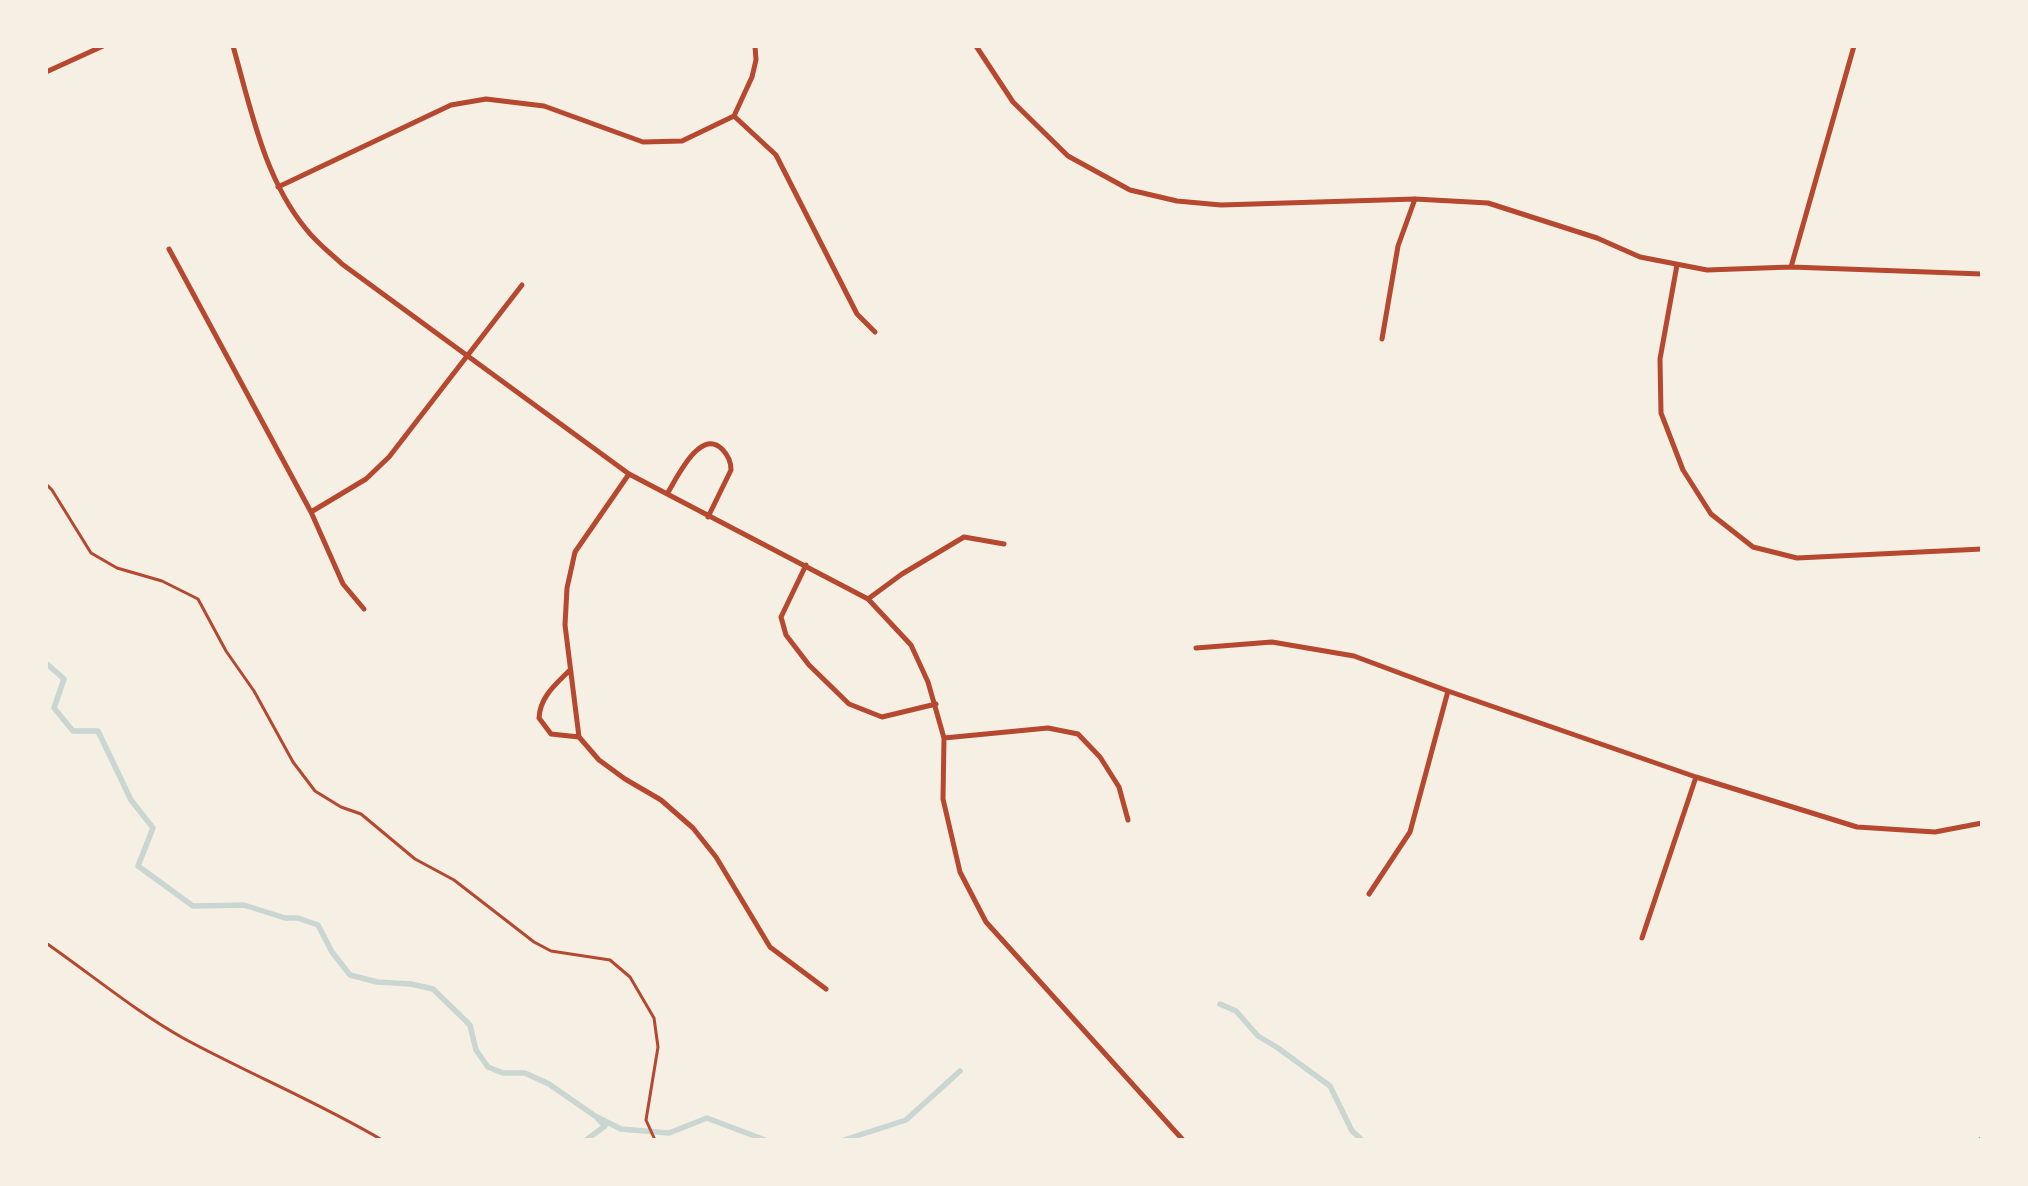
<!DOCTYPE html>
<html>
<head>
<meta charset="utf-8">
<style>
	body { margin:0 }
	#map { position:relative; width:2028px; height:1186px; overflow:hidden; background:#f6efe4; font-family:"Archivo Narrow",sans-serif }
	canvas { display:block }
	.frame { position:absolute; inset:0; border:48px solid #f6efe4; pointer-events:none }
</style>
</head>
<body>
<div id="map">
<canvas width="2028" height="1186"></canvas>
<div class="frame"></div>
</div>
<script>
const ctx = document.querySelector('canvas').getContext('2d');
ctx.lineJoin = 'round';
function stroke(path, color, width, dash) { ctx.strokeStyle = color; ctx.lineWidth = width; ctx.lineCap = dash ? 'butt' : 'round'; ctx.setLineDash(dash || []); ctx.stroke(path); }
stroke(new Path2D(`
	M 46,663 L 64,679 L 54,708 L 73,731 L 98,731 L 131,800 L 153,828 L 138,866 L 193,906 L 244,905 L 285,918 L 298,918 L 318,925 L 332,952 L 350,975 L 377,982 L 411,984 L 433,989 L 470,1025 L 476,1050 L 488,1067 L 503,1073 L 525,1073 L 549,1084 L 595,1116 L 621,1129 L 669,1133 L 707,1118 L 765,1140
	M 1220,1004 L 1236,1011 L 1258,1036 L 1278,1048 L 1330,1086 L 1352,1131 L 1362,1140
	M 586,1140 L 605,1126 L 598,1119
	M 844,1140 L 906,1120 L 960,1071`), '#c9d6d2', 5.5);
stroke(new Path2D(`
	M 46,484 L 52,490 L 91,553 L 117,568 L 162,581 L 198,599 L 226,651 L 254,691 L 293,762 L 315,791 L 341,807 L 361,814 L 415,859 L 454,880 L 534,942 L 551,951 L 610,960 L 630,977 L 654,1018 L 658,1047 L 646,1120 L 655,1140
	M 46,943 C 92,975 135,1011 183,1038 C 249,1074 318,1102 382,1140`), '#b5482f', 3);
stroke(new Path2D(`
	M 233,46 C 251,109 264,178 306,229 C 316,242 330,253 342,264 L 629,474 L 868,599 L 911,645 L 928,682 L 944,738 L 943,799 L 960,872 L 986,922 L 1183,1140
	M 976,46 L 1013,102 L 1068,156 L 1130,190 L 1177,201 L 1221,205 L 1415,199 L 1488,203 L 1597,238 L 1640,257 L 1707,270 L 1791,267 L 1982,274
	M 46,72 L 103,46
	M 734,116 L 776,155 L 857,314 L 875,332
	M 278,187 L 451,105 L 486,99 L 544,106 L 643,142 L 682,141 L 734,116 L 752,77 L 756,60 L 755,46
	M 169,249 L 311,512 L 343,584 L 364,609
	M 1677,265 L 1660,359 L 1661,413 L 1683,470 L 1711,514 L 1753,547 L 1797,558 L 1982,549
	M 1791,267 L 1854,46
	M 1382,339 L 1398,246 L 1415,199
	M 629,474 L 575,552 L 567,588 L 565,625 L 579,737 L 599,760 L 625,779 L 661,800 L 693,828 L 716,857 L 770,947 L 826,989
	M 667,494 C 676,480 700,427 722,449 C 728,455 731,461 731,470 L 708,517
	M 311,512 L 366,479 L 389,457 L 522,285
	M 806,565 L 781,617 L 786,635 L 809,665 L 849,704 L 882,717 L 936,704
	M 868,599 L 902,574 L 964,537 L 1004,544
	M 1196,648 L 1272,642 L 1354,656 L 1448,691 L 1696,777 L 1857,827 L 1935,832 L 1982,823
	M 569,671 C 555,685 540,697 539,718 L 551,734 L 579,737
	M 944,738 L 1048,728 L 1078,734 L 1100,757 L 1119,787 L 1128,820
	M 1369,894 L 1410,832 L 1448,691
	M 1642,938 L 1696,777
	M 1980,1140 L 1982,1139`), '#b5482f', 5);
</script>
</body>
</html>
